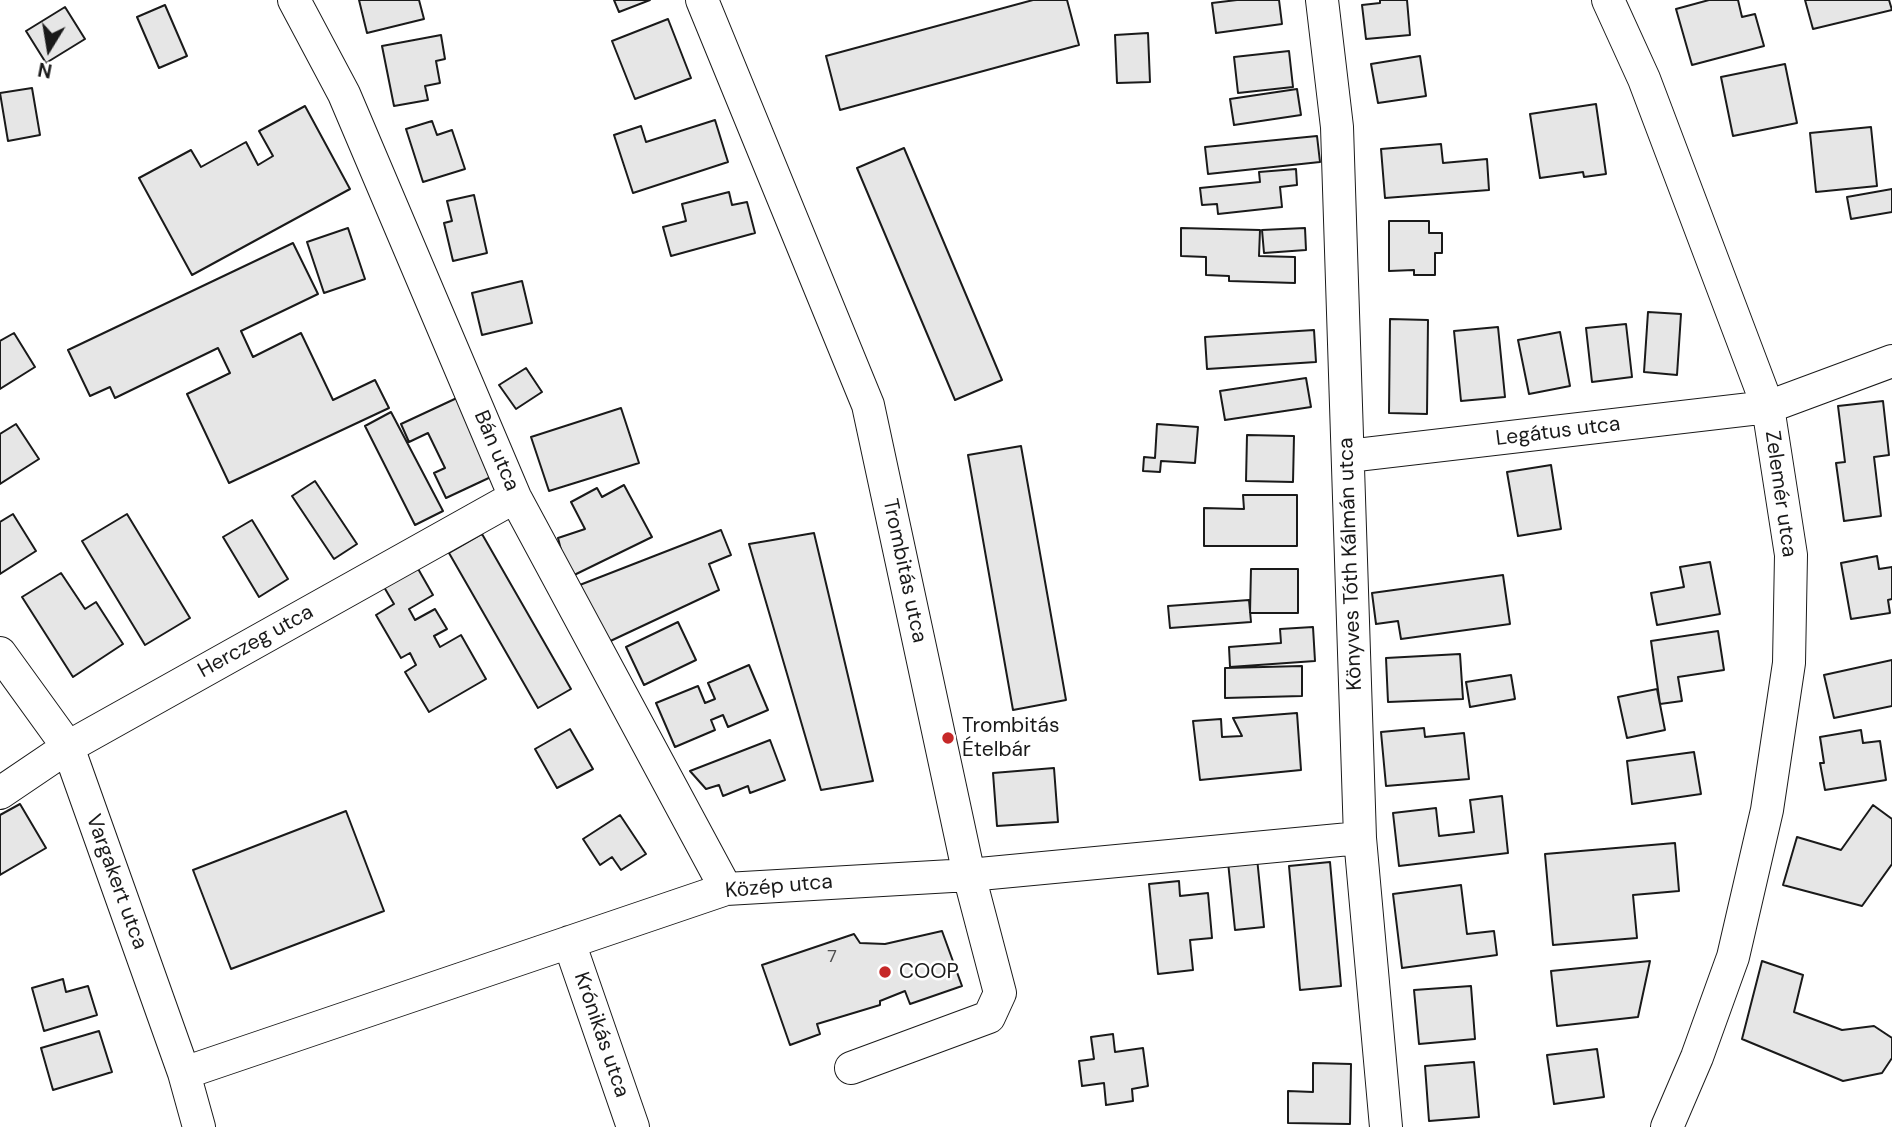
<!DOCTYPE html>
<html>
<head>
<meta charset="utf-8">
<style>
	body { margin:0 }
	#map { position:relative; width:1892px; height:1127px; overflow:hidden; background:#fff; font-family:"DM Sans",sans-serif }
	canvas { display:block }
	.north { position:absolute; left:14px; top:14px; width:70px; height:70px; -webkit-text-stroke:5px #fff; paint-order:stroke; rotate:191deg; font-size:19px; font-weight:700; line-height:28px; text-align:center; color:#1a1a1a }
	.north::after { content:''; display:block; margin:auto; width:24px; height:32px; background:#1a1a1a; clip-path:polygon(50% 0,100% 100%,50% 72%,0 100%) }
</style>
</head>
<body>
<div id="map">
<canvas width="1892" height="1127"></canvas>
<div class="north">N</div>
</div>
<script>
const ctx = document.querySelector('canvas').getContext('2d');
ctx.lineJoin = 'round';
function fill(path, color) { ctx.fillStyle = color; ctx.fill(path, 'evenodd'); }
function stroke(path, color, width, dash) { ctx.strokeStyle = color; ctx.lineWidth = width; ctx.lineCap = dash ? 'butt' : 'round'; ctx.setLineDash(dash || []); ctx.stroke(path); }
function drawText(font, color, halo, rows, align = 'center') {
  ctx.font = font + ' "DM Sans",sans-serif'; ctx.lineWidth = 5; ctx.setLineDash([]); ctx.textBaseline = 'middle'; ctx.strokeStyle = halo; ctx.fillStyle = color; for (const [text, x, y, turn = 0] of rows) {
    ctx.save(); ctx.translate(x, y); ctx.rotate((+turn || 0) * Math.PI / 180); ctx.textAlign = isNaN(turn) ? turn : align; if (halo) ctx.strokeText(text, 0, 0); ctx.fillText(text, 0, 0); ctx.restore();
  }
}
const building = new Path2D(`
	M 359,0 L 419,0 L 424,19 L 367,33 Z
	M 614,0 L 650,0 L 619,12 Z
	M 1033,0 L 1067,0 L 1079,45 L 840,110 L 826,56 Z
	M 1237,0 L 1279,0 L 1282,24 L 1216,33 L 1212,3 Z
	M 1380,0 L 1407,0 L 1410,35 L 1366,39 L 1362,5 L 1380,3 Z
	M 1709,0 L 1738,0 L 1742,17 L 1755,14 L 1764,46 L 1692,65 L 1676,9 Z
	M 1805,0 L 1889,0 L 1892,10 L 1813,29 Z
	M 165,5 L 187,56 L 159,68 L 137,17 Z
	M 65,7 L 85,39 L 46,63 L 26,31 Z
	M 668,19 L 691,78 L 635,99 L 612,41 Z
	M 1148,33 L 1150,82 L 1117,83 L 1115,35 Z
	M 441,35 L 445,59 L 436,61 L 440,83 L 425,86 L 428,100 L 394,106 L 382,46 Z
	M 1289,51 L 1293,87 L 1238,93 L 1234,57 Z
	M 1420,56 L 1426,96 L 1378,103 L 1371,64 Z
	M 1785,64 L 1797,123 L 1733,136 L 1721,77 Z
	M 32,88 L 40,135 L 8,141 L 0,93 Z
	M 1297,89 L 1301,115 L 1234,125 L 1230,99 Z
	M 1596,104 L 1606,174 L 1584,177 L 1583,172 L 1540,178 L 1530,114 Z
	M 305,106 L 350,189 L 192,275 L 139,178 L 191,150 L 201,167 L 246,142 L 258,165 L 273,156 L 259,131 Z
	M 715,120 L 728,162 L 633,193 L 614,135 L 641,126 L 646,142 Z
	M 432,121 L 437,135 L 452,130 L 465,169 L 423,182 L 406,129 Z
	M 1871,127 L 1877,186 L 1816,192 L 1810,133 Z
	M 1317,136 L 1320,162 L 1208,174 L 1205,147 Z
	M 1441,144 L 1443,163 L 1487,159 L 1489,190 L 1385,198 L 1381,149 Z
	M 904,148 L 1002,380 L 955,400 L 857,168 Z
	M 1296,169 L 1297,185 L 1280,187 L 1282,207 L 1218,214 L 1217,204 L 1202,205 L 1200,188 L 1260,182 L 1259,172 Z
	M 1892,189 L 1892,212 L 1851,219 L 1847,197 Z
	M 729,192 L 732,205 L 747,202 L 755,233 L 671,256 L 663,227 L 686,221 L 682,204 Z
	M 474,195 L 487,253 L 453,261 L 444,223 L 452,221 L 447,201 Z
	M 1389,221 L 1429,221 L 1429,233 L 1442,233 L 1442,253 L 1435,253 L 1435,275 L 1414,275 L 1414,270 L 1389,271 Z
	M 348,228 L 365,279 L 324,293 L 307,242 Z
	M 1181,228 L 1260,230 L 1259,256 L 1295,257 L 1295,283 L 1229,281 L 1229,276 L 1206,275 L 1206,257 L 1181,256 Z
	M 1305,228 L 1306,250 L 1264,253 L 1262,230 Z
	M 293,243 L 318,294 L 241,331 L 253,357 L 301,333 L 333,400 L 375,380 L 389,408 L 229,483 L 187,394 L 230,373 L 218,348 L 115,398 L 110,387 L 90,396 L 68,350 Z
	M 522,281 L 532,323 L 482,335 L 472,293 Z
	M 1648,312 L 1681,314 L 1677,375 L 1644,372 Z
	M 1390,319 L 1428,320 L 1427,414 L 1389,413 Z
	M 1626,324 L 1632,377 L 1592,382 L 1586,328 Z
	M 1498,327 L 1505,397 L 1461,401 L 1454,331 Z
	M 1314,330 L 1316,362 L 1207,369 L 1205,337 Z
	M 1560,332 L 1570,386 L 1529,394 L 1518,340 Z
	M 14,333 L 35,367 L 0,389 L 0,341 Z
	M 526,368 L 542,392 L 516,409 L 499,385 Z
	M 1306,378 L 1311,407 L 1225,420 L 1220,391 Z
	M 459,397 L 493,476 L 446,498 L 434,473 L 445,468 L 428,433 L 409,442 L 401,424 Z
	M 1883,401 L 1889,455 L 1874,457 L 1881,516 L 1844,521 L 1836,463 L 1845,462 L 1838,406 Z
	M 621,408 L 639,463 L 549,491 L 531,437 Z
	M 391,412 L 443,511 L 415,525 L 365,426 Z
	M 16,424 L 39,459 L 0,484 L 0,434 Z
	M 1157,424 L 1198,427 L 1195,463 L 1161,461 L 1160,472 L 1143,471 L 1144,457 L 1155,458 Z
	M 1247,435 L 1294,436 L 1293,482 L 1246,481 Z
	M 1021,446 L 1066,700 L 1013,710 L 968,455 Z
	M 1551,465 L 1561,529 L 1518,536 L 1507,472 Z
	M 315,481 L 357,544 L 334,559 L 292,496 Z
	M 624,485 L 652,537 L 568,578 L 558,538 L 585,529 L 571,502 L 597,488 L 602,497 Z
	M 1243,495 L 1297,495 L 1297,546 L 1204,546 L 1204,508 L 1244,509 Z
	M 13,514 L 36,551 L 0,574 L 0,522 Z
	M 127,514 L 190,618 L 145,645 L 82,541 Z
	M 252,520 L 288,579 L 259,597 L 223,537 Z
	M 721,530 L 731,555 L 709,564 L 719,590 L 604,644 L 572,588 Z
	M 814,533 L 873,781 L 821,790 L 749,544 Z
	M 482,534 L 571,689 L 538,708 L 449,553 Z
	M 1877,556 L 1879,569 L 1892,567 L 1892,599 L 1888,600 L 1890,613 L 1851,619 L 1841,563 Z
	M 1710,562 L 1720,614 L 1657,625 L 1651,593 L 1684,587 L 1680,567 Z
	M 417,567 L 433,595 L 409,609 L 415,620 L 435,609 L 447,629 L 434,636 L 440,647 L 461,635 L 486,679 L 429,712 L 405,672 L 416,665 L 410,653 L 401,658 L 376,615 L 394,604 L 384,587 Z
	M 1251,569 L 1298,569 L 1298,613 L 1250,613 Z
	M 61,573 L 85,609 L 96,602 L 123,644 L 73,677 L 22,597 Z
	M 1503,575 L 1510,624 L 1401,639 L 1398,621 L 1376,624 L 1372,593 Z
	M 1249,600 L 1251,622 L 1170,628 L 1168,606 Z
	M 678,622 L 696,660 L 644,685 L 626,647 Z
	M 1313,627 L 1315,661 L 1230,667 L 1229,647 L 1281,643 L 1280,629 Z
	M 1718,631 L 1724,670 L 1678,677 L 1682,701 L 1660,704 L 1651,641 Z
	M 1460,654 L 1463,699 L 1388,702 L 1386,658 Z
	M 1892,660 L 1892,706 L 1834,718 L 1824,675 Z
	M 749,665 L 768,710 L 728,727 L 723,715 L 711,720 L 715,730 L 675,747 L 656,703 L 698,686 L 705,703 L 715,699 L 708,683 Z
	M 1302,666 L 1302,696 L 1225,698 L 1225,668 Z
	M 1511,675 L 1515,699 L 1470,707 L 1466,682 Z
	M 1657,689 L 1665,730 L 1627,738 L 1618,697 Z
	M 1297,713 L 1301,770 L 1200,780 L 1193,721 L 1221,719 L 1222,737 L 1242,736 L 1233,718 Z
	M 1424,728 L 1425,737 L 1464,733 L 1469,779 L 1386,786 L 1381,732 Z
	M 570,729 L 593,769 L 557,788 L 535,749 Z
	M 1861,730 L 1863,743 L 1880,741 L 1886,780 L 1825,790 L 1820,763 L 1824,763 L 1820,737 Z
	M 770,740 L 785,780 L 750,793 L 748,786 L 723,796 L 719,785 L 706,789 L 690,771 Z
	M 1694,752 L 1701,794 L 1632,804 L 1627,761 Z
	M 1054,768 L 1058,822 L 997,826 L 993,773 Z
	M 1502,796 L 1508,853 L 1399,866 L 1393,813 L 1436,808 L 1439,836 L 1474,832 L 1470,800 Z
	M 20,804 L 46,848 L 0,875 L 0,815 Z
	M 1873,805 L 1892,819 L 1892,864 L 1862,906 L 1783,885 L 1797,837 L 1841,850 Z
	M 346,811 L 384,911 L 231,969 L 193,870 Z
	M 620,815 L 646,854 L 621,870 L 612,857 L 600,865 L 583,839 Z
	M 1675,843 L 1679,891 L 1633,895 L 1637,938 L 1553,945 L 1545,854 Z
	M 1257,858 L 1264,927 L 1235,930 L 1228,862 Z
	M 1330,862 L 1341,986 L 1300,990 L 1289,866 Z
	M 1179,881 L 1180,896 L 1208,893 L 1212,938 L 1190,940 L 1193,970 L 1158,974 L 1149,884 Z
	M 1461,885 L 1467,934 L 1494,931 L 1497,955 L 1402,968 L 1393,894 Z
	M 942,931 L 962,986 L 910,1004 L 905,991 L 880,1001 L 880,1005 L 817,1024 L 820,1034 L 790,1045 L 762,965 L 854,934 L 860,943 L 885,944 Z
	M 1650,961 L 1638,1017 L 1557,1026 L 1551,971 Z
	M 1762,961 L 1803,975 L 1794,1012 L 1842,1030 L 1874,1026 L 1892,1038 L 1892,1058 L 1882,1073 L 1843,1081 L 1742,1039 Z
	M 63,979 L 66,992 L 88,986 L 97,1015 L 44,1031 L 32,988 Z
	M 1471,986 L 1475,1039 L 1419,1044 L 1414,990 Z
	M 99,1031 L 112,1072 L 53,1090 L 41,1048 Z
	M 1113,1034 L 1115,1052 L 1143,1048 L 1148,1086 L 1132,1089 L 1133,1101 L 1106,1105 L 1104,1083 L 1082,1086 L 1079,1061 L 1094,1059 L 1091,1037 Z
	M 1597,1049 L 1604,1097 L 1554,1104 L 1547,1055 Z
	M 1474,1062 L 1479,1117 L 1429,1121 L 1425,1066 Z
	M 1313,1063 L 1351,1064 L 1350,1124 L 1288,1123 L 1288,1091 L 1313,1092 Z`);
fill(building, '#e6e6e6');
stroke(building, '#1a1a1a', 2);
const minor = new Path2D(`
	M 294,0 L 344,94 L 515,497 L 726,889
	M 702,0 L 868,405 L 969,875 L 1000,993 L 989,1017 L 851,1068
	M 1322,0 L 1337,127 L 1360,838 L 1386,1127
	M 1608,0 L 1644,79 L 1768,407 L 1791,555 L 1789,663 L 1767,810 L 1733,957 L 1697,1057 L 1667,1127
	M 1348,456 L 1768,407 L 1892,361
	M 0,653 L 68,747 L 184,1073 L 199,1127
	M 0,793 L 68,747 L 515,497
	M 569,942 L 633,1127
	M 184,1073 L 726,889 L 969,875 L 1360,838`);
stroke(minor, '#1a1a1a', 34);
stroke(minor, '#fff', 32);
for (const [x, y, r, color] of [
	[948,738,7,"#c62828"],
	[885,972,7,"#c62828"]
]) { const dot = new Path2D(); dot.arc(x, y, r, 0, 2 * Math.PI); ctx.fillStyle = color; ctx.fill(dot); stroke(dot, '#fff', 2.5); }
drawText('18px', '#4d4d4d', null, [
	["7",832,957]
]);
drawText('21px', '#1a1a1a', '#fff', [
	["Legátus utca",1558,432,-7],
	["Bán utca",496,451,67],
	["Zelemér utca",1780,494,82],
	["Könyves Tóth Kálmán utca",1351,564,-92],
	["Trombitás utca",904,571,78],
	["Herczeg utca",256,642,-29],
	["Vargakert utca",116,882,70],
	["Közép utca",779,887,-5],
	["Krónikás utca",601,1035,71]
]);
drawText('21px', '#1a1a1a', '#fff', [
	["Trombitás",962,726],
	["Ételbár",962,750],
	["COOP",899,972]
], 'left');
</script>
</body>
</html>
